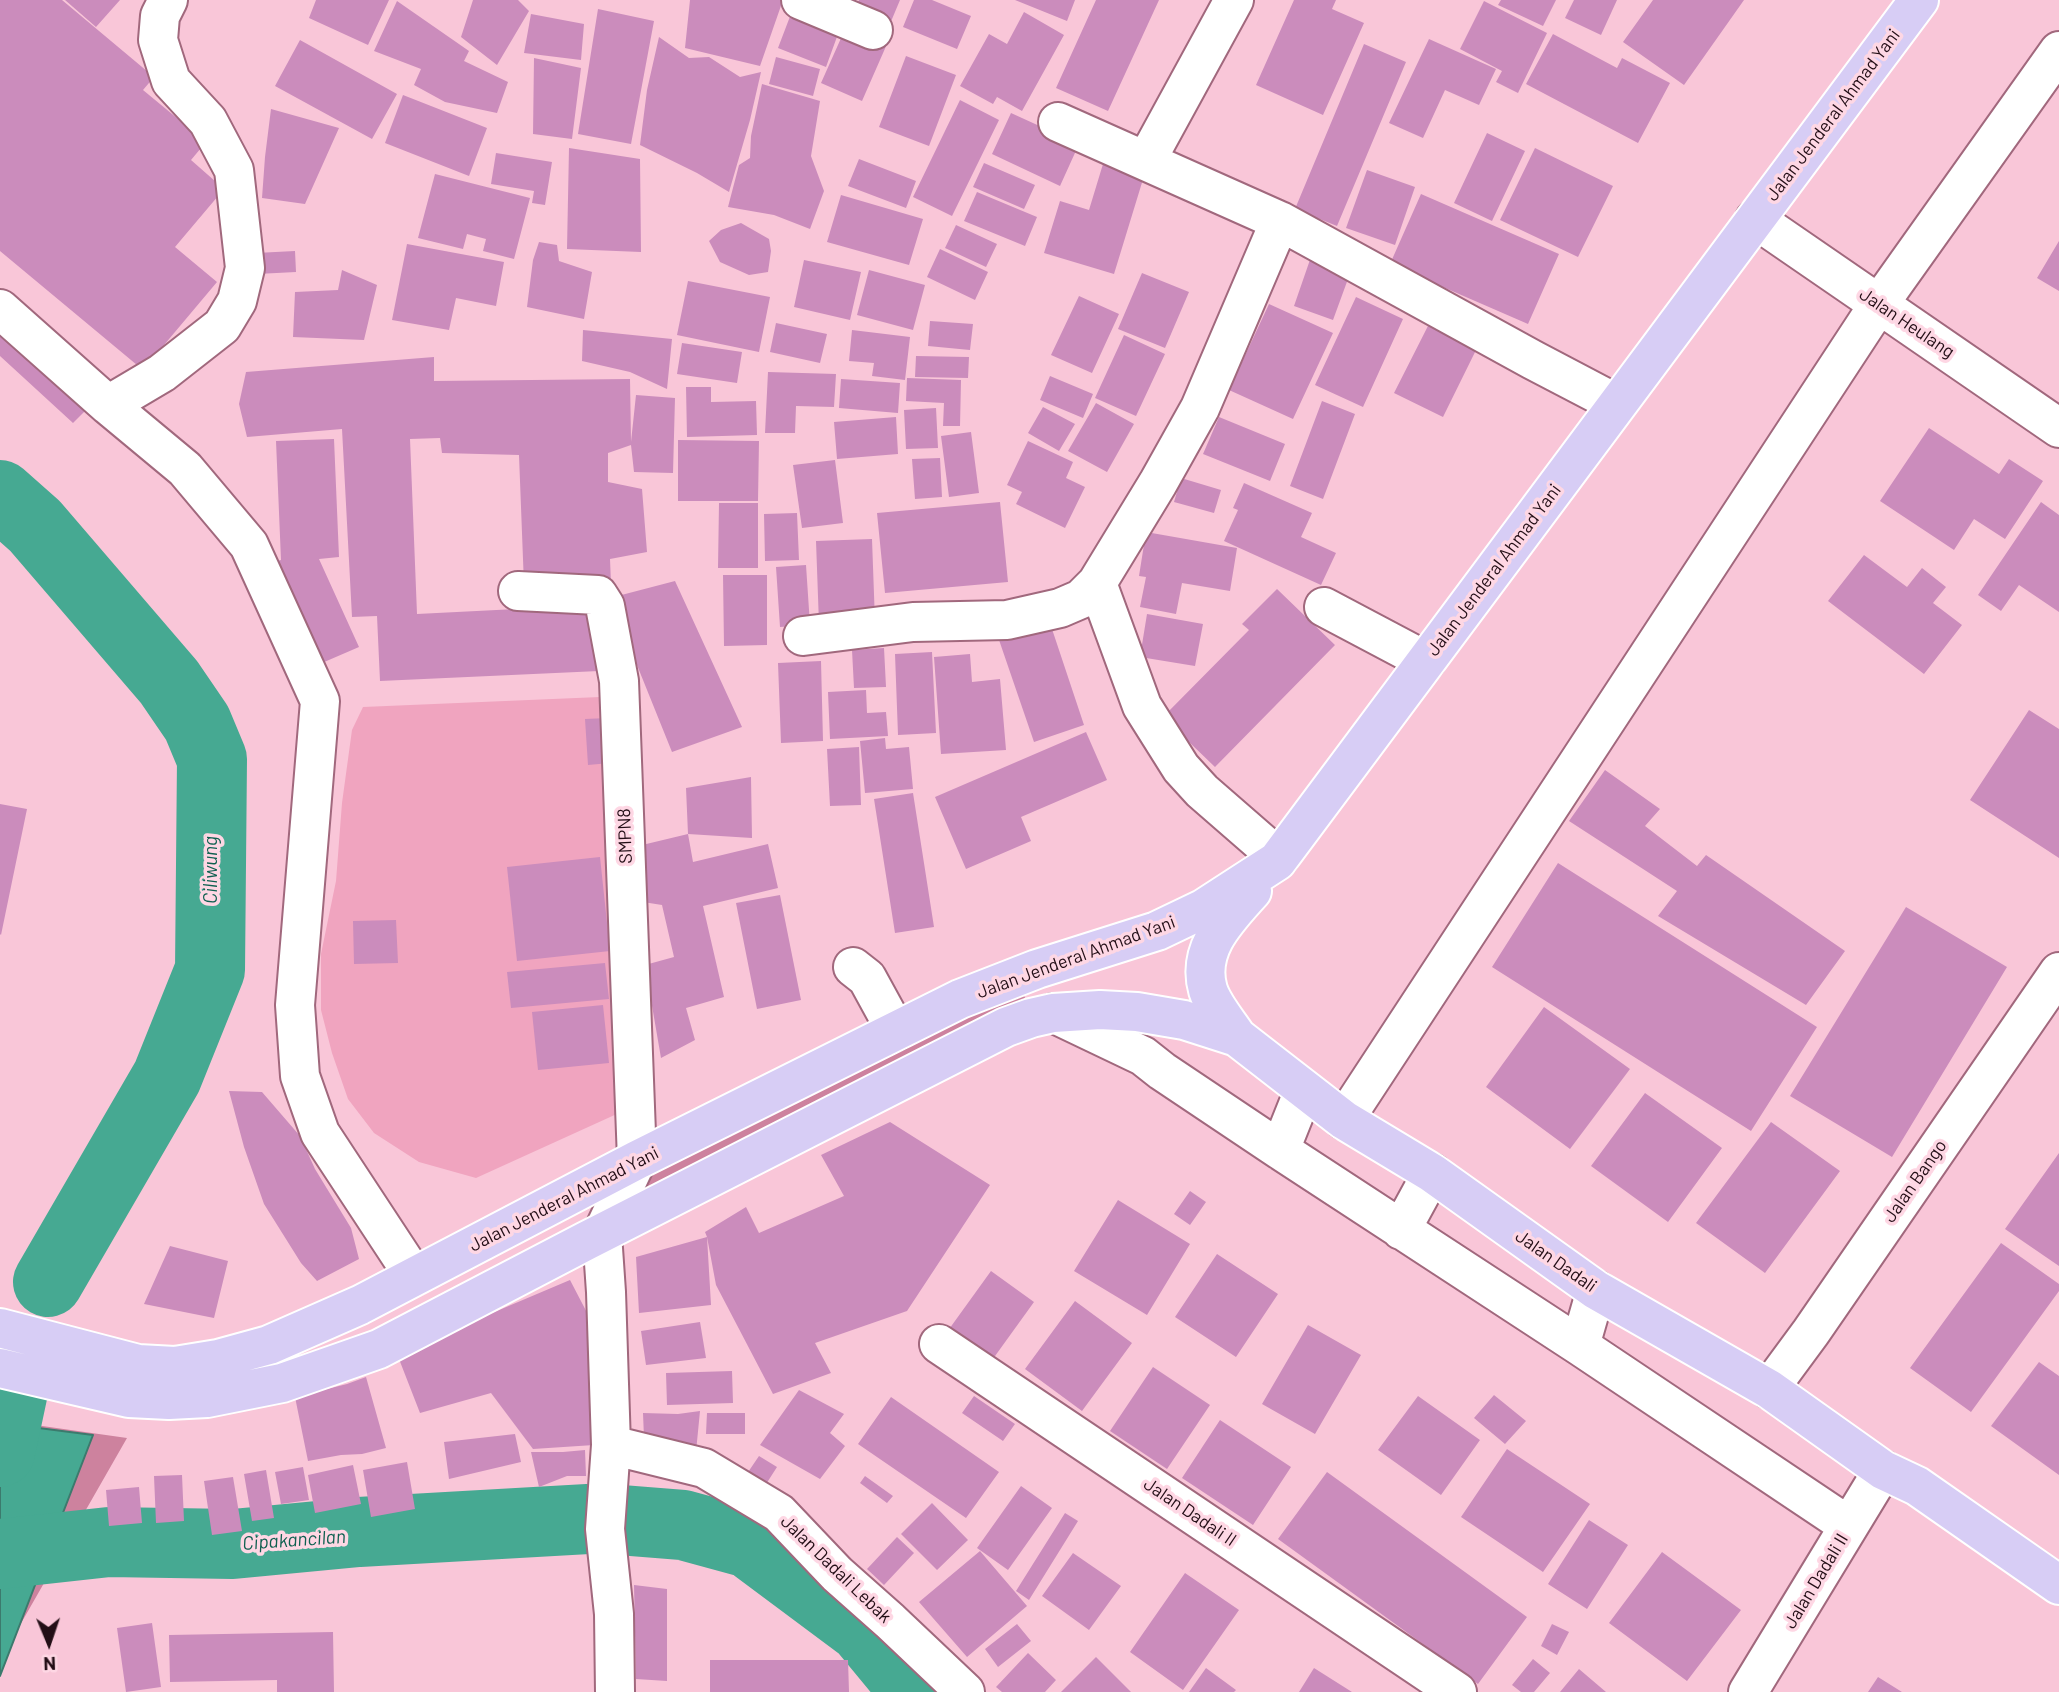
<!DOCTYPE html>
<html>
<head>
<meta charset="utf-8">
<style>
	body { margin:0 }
	#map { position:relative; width:2059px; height:1692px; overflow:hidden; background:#f9c6d8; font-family:Barlow,sans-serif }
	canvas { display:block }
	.north { position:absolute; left:14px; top:1608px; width:70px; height:70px; -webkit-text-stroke:5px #fed7e4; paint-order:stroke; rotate:178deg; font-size:19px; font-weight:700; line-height:28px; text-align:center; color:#230e16 }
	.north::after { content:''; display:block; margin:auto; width:24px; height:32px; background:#230e16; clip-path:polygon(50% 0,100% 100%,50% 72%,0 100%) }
</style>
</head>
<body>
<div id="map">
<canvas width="2059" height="1692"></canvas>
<div class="north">N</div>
</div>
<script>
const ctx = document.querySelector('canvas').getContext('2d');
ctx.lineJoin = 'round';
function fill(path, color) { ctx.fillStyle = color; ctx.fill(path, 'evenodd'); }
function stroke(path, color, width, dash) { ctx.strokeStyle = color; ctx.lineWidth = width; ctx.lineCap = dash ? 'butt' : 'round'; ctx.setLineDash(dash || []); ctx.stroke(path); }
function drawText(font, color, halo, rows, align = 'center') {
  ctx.font = font + ' Barlow,sans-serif'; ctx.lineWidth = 7; ctx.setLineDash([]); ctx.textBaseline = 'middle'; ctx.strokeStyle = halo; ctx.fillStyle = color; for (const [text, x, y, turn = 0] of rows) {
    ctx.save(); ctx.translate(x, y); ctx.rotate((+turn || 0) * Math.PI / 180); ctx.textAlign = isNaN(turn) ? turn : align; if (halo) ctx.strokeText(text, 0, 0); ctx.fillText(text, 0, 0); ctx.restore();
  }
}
fill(new Path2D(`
	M 600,697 L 615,852 L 652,1098 L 476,1178 L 419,1162 L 374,1133 L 348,1099 L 332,1053 L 321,1010 L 321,954 L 336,881 L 342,803 L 352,730 L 363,707 Z`), '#f0a4bf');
fill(new Path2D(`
	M 1021,989 L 1028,1004 L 620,1201 L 609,1187 Z
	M 0,1420 L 127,1438 L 0,1660 Z`), '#cd829e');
const water = new Path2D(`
	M 0,1423 L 93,1435 L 0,1676 Z`);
fill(water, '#46a992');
stroke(water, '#3c7a6d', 2);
stroke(new Path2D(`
	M 0,495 L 35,526 L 169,682 L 197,723 L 212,759 L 210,970 L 167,1077 L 48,1282
	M 0,1452 L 13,1391
	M 620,1520 L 683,1525 L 749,1543 L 863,1628 L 916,1692
	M 0,1554 L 109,1542 L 233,1544 L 359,1532 L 588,1519`), '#46a992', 70);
fill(new Path2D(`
	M 0,0 L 62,0 L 154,77 L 143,90 L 206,142 L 191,160 L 224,189 L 175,247 L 217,282 L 143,370 L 0,251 Z
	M 65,0 L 120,0 L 96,27 Z
	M 316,0 L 389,0 L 368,45 L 309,18 Z
	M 473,0 L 518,0 L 529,11 L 497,65 L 461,37 Z
	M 690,0 L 783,0 L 760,66 L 685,48 Z
	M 859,0 L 900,0 L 887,31 L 852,17 Z
	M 914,0 L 932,0 L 971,16 L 957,49 L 903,27 Z
	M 1015,0 L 1075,0 L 1067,21 Z
	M 1096,0 L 1159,0 L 1108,111 L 1056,88 Z
	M 1294,0 L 1336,0 L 1332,9 L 1364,23 L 1323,115 L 1256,85 Z
	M 1501,0 L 1556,0 L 1543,26 L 1498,5 Z
	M 1574,0 L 1617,0 L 1601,35 L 1565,18 Z
	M 1653,0 L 1744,0 L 1684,85 L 1623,42 Z
	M 397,1 L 469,51 L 464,61 L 508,82 L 497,113 L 445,102 L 414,85 L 421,69 L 374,51 Z
	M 1484,1 L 1547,33 L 1518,93 L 1496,82 L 1502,71 L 1460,49 Z
	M 794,6 L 842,23 L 826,67 L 778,48 Z
	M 598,9 L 654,21 L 631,144 L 578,134 Z
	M 1024,12 L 1064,35 L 1022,111 L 997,97 L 993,104 L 960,86 L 989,34 L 1007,44 Z
	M 531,14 L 584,24 L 581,60 L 524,53 Z
	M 846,27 L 887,44 L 862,101 L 821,83 Z
	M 1553,34 L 1617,68 L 1622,58 L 1670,83 L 1638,143 L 1526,84 Z
	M 659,37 L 689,58 L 709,57 L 740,77 L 761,72 L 750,120 L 729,192 L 697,173 L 640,145 L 647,90 Z
	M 1429,39 L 1496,69 L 1479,105 L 1445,90 L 1423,138 L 1389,123 Z
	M 300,40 L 397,94 L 372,139 L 275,86 Z
	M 1364,44 L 1406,62 L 1337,226 L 1295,209 Z
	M 906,56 L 956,75 L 929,146 L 879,127 Z
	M 776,57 L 820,69 L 813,96 L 769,84 Z
	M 534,58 L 581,68 L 572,139 L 533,134 Z
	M 762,84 L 820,101 L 811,156 L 824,191 L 810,229 L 774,215 L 728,207 L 739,165 L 750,158 L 751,136 Z
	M 403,95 L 487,128 L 469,176 L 385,143 Z
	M 960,100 L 999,120 L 952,216 L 913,197 Z
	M 271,109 L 339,128 L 305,204 L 262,198 L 265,157 Z
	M 1011,113 L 1079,144 L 1060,186 L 992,154 Z
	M 1487,133 L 1525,151 L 1492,221 L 1454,203 Z
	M 569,148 L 640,159 L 641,252 L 567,249 Z
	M 1535,148 L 1613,186 L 1578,257 L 1500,220 Z
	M 496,153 L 552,162 L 545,205 L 532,203 L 534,191 L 491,184 Z
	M 859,159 L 916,181 L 906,208 L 848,186 Z
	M 984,163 L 1035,185 L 1024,209 L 973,187 Z
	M 1103,164 L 1144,176 L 1114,274 L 1044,253 L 1060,201 L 1089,210 Z
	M 1367,170 L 1415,187 L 1395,245 L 1346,228 Z
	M 435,174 L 530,198 L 514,259 L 483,251 L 486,239 L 467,234 L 463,249 L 418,238 Z
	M 977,192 L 1037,217 L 1025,246 L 964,221 Z
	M 1421,194 L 1559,254 L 1528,324 L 1390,264 Z
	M 841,195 L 923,219 L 909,265 L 827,242 Z
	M 741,223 L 769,239 L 771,251 L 768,272 L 749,275 L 720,262 L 709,241 L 721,230 Z
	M 956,225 L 997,244 L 986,267 L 945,248 Z
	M 2059,241 L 2059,291 L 2037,278 Z
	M 539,242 L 557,245 L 559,261 L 592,272 L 584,319 L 527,307 L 533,260 Z
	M 407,244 L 504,262 L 496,306 L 456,298 L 449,330 L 392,320 Z
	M 940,249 L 988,272 L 975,300 L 927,277 Z
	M 295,251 L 296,272 L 257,274 L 256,253 Z
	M 1312,254 L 1352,268 L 1333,320 L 1294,306 Z
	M 804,260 L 861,272 L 850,320 L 794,307 Z
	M 342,270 L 377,285 L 364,340 L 293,337 L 295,292 L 338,290 Z
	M 869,270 L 925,285 L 913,330 L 857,315 Z
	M 1142,273 L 1189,292 L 1165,348 L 1118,329 Z
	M 688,281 L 770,297 L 759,352 L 677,335 Z
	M 1079,296 L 1119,314 L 1092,373 L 1051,355 Z
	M 1356,297 L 1403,319 L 1363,407 L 1315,385 Z
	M 1269,304 L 1333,333 L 1293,419 L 1229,390 Z
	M 0,316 L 94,402 L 73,423 L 0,356 Z
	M 930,321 L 973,324 L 970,350 L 928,346 Z
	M 1430,322 L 1478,346 L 1443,417 L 1394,393 Z
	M 776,323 L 827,334 L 820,363 L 770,352 Z
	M 583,330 L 672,339 L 667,389 L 630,372 L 582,361 Z
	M 852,330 L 910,337 L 905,380 L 872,376 L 874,363 L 849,361 Z
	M 1124,335 L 1165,354 L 1136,416 L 1095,398 Z
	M 682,343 L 742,352 L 737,383 L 677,374 Z
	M 916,356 L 969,357 L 968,378 L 915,377 Z
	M 434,357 L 434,381 L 630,379 L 631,442 L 636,395 L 675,398 L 673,473 L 634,472 L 631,445 L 608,453 L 608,482 L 642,489 L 647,552 L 610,559 L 611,584 L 524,585 L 519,455 L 442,453 L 440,438 L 410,439 L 417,614 L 596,605 L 599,671 L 380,681 L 377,616 L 352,617 L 342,429 L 247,437 L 239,404 L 246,372 Z
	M 768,372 L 836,374 L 834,407 L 796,406 L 795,433 L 765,433 Z
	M 1050,376 L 1093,394 L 1083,418 L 1040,400 Z
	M 907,378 L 961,380 L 960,426 L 943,426 L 944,403 L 906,401 Z
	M 841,379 L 900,383 L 898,413 L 839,408 Z
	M 686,387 L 711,387 L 711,402 L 756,401 L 757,435 L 687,437 Z
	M 1322,401 L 1355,414 L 1323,499 L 1290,486 Z
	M 1096,403 L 1134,424 L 1107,472 L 1068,451 Z
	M 1043,407 L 1075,424 L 1059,451 L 1028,433 Z
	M 936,408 L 938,448 L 906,449 L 904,410 Z
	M 896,417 L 898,454 L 837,459 L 834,422 Z
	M 1219,417 L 1285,444 L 1270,481 L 1203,454 Z
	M 1929,428 L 1999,474 L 2009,459 L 2043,481 L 2005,539 L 1974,519 L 1954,550 L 1880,501 Z
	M 971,432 L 979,493 L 949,497 L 941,436 Z
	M 334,439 L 339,557 L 319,559 L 359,647 L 315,666 L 265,564 L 281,560 L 276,441 Z
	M 678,440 L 759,441 L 758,501 L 678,501 Z
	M 1028,441 L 1073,462 L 1066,478 L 1085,487 L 1065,528 L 1016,504 L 1022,492 L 1007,485 Z
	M 940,458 L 942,497 L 915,499 L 912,459 Z
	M 835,460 L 843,523 L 802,528 L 793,465 Z
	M 1181,478 L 1221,490 L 1214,513 L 1174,502 Z
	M 1244,483 L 1312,513 L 1301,537 L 1336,553 L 1321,585 L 1224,541 L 1238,510 L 1233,508 Z
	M 1000,502 L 1008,582 L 885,593 L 877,513 Z
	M 2041,502 L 2059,515 L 2059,612 L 2019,585 L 2001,611 L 1978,595 Z
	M 719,503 L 758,503 L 758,568 L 718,568 Z
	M 797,513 L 799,560 L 765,561 L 764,514 Z
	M 1146,532 L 1237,548 L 1230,591 L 1182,583 L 1176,614 L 1140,607 L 1146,577 L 1139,576 Z
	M 872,539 L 875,622 L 819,624 L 816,541 Z
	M 1864,555 L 1907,587 L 1922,568 L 1946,587 L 1933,603 L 1962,625 L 1924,674 L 1828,601 Z
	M 806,565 L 810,625 L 780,627 L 776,567 Z
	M 723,575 L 767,575 L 767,645 L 724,646 Z
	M 675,581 L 742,727 L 672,752 L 610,598 Z
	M 1277,589 L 1335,645 L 1215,767 L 1163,717 L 1249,630 L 1242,624 Z
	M 1147,614 L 1203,624 L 1195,666 L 1140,657 Z
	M 1049,620 L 1084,725 L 1034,742 L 998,637 Z
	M 884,648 L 886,687 L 854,688 L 852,650 Z
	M 932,652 L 936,733 L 898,735 L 895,654 Z
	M 970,654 L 972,682 L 1000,679 L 1006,750 L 941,754 L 934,657 Z
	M 821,661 L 823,741 L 781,743 L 778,663 Z
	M 866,690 L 867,713 L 886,712 L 888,736 L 830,739 L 828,692 Z
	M 2029,710 L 2059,729 L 2059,858 L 1970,800 Z
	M 608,718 L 610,763 L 588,765 L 585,719 Z
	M 1086,732 L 1107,780 L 1021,817 L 1031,841 L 966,869 L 935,797 Z
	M 885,738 L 886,749 L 909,747 L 913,789 L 865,793 L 860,741 Z
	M 859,747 L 861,805 L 830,806 L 827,749 Z
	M 1605,770 L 1660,809 L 1645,826 L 1697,866 L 1706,855 L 1845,951 L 1806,1005 L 1658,916 L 1677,891 L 1569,821 Z
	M 751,777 L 752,838 L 688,834 L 686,788 Z
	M 913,793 L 934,927 L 895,933 L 874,799 Z
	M 0,804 L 27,809 L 1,935 L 0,934 Z
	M 688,834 L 693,862 L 768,844 L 778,888 L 703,906 L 724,997 L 686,1008 L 695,1040 L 661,1058 L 645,965 L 674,957 L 662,905 L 643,902 L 638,846 Z
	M 600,857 L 610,951 L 517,961 L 507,867 Z
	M 1558,863 L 1817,1027 L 1751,1131 L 1492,967 Z
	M 780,895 L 801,1000 L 757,1009 L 736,903 Z
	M 1906,907 L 2007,967 L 1892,1157 L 1790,1096 Z
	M 396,920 L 398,963 L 354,964 L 353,921 Z
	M 605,963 L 609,999 L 511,1008 L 507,972 Z
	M 603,1005 L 609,1063 L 538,1070 L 532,1012 Z
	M 1544,1007 L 1630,1069 L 1570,1149 L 1486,1087 Z
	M 229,1091 L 262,1092 L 300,1136 L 315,1169 L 351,1228 L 359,1259 L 317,1281 L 301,1263 L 264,1204 L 244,1147 Z
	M 1645,1093 L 1722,1148 L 1668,1222 L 1591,1166 Z
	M 890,1122 L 990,1185 L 907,1311 L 815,1343 L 831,1373 L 773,1394 L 716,1285 L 707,1237 L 711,1305 L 639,1313 L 636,1257 L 707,1237 L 705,1232 L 746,1207 L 759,1233 L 844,1196 L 821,1155 Z
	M 1771,1122 L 1840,1171 L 1765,1273 L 1696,1223 Z
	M 2059,1153 L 2059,1266 L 2005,1229 Z
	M 1190,1191 L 1206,1202 L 1190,1225 L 1174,1214 Z
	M 1118,1200 L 1190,1244 L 1147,1315 L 1074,1271 Z
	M 2001,1243 L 2059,1284 L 2059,1291 L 1971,1412 L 1910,1368 Z
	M 170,1246 L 228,1261 L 214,1318 L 144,1304 Z
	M 1217,1254 L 1278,1294 L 1236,1357 L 1175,1317 Z
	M 991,1271 L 1034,1302 L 990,1363 L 947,1332 Z
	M 570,1280 L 595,1328 L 594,1445 L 533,1449 L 491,1393 L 420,1413 L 399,1359 L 485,1316 Z
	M 1075,1301 L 1132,1343 L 1082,1411 L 1025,1369 Z
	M 700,1322 L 706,1358 L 646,1365 L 641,1331 Z
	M 1308,1325 L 1361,1355 L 1315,1434 L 1262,1404 Z
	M 2039,1362 L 2059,1376 L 2059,1475 L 1991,1426 Z
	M 1153,1367 L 1210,1405 L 1167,1469 L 1110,1431 Z
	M 732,1371 L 733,1403 L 667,1405 L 666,1373 Z
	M 366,1377 L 386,1448 L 362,1454 L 341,1455 L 308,1461 L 295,1397 L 347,1384 Z
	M 799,1390 L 844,1414 L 830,1433 L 845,1446 L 820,1479 L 760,1445 Z
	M 1494,1395 L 1526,1421 L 1505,1444 L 1474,1418 Z
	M 974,1396 L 1015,1424 L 1003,1441 L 962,1413 Z
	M 1418,1396 L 1480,1440 L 1441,1495 L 1378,1450 Z
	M 891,1397 L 999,1472 L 966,1518 L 858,1444 Z
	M 700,1411 L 695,1462 L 644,1438 L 643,1413 L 678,1414 Z
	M 707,1413 L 745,1413 L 745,1434 L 706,1434 Z
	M 1220,1420 L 1291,1467 L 1253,1525 L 1182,1478 Z
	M 515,1434 L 521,1462 L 449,1479 L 444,1442 Z
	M 1507,1449 L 1590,1504 L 1543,1572 L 1461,1517 Z
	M 585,1450 L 586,1476 L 567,1476 L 539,1487 L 531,1452 L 563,1452 Z
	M 759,1456 L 777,1467 L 761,1492 L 742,1481 Z
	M 407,1462 L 415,1509 L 371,1517 L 363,1470 Z
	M 353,1465 L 361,1504 L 315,1513 L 308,1475 Z
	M 303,1467 L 309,1500 L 281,1504 L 275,1472 Z
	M 266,1470 L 274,1518 L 252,1521 L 244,1474 Z
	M 1327,1472 L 1527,1617 L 1478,1684 L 1278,1539 Z
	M 182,1475 L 184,1521 L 156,1523 L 154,1476 Z
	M 865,1476 L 893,1496 L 887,1503 L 860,1483 Z
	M 233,1477 L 242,1531 L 212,1535 L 204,1481 Z
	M 1021,1486 L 1052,1508 L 1008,1570 L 977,1548 Z
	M 139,1487 L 142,1523 L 109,1526 L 106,1490 Z
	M 932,1503 L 968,1540 L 937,1570 L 901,1534 Z
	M 1065,1513 L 1078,1521 L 1029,1600 L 1016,1591 Z
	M 1589,1520 L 1628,1545 L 1587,1609 L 1548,1584 Z
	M 897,1537 L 914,1553 L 884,1585 L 867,1569 Z
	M 980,1551 L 1027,1606 L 967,1657 L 919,1602 Z
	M 1662,1552 L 1741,1610 L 1687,1681 L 1609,1623 Z
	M 1073,1553 L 1121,1586 L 1089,1630 L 1042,1596 Z
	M 1185,1573 L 1239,1610 L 1183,1690 L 1130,1652 Z
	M 634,1585 L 667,1589 L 667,1681 L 636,1679 Z
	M 152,1623 L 161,1687 L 126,1692 L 117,1628 Z
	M 1017,1624 L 1031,1641 L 998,1667 L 985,1649 Z
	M 1552,1624 L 1569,1632 L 1557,1655 L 1541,1646 Z
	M 333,1632 L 334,1692 L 277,1692 L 277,1680 L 170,1682 L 169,1635 Z
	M 1028,1653 L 1056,1680 L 1045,1692 L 1002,1692 L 996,1687 Z
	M 1096,1657 L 1131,1692 L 1061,1692 Z
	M 1533,1659 L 1550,1673 L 1534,1692 L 1521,1692 L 1512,1685 Z
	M 710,1660 L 848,1660 L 849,1692 L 710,1692 Z
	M 1206,1668 L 1236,1690 L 1234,1692 L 1189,1692 Z
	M 1314,1668 L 1352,1692 L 1299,1692 Z
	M 1579,1669 L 1606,1692 L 1560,1692 Z
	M 1878,1677 L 1902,1692 L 1868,1692 Z`), '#cb8cbc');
const minor = new Path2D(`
	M 801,0 L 873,30
	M 1058,122 L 1280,221 L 1533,360 L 1617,404
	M 1146,161 L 1234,0
	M 1755,219 L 2059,428
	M 0,309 L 108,405 L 185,469 L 249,545 L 320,701 L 295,1005 L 300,1076 L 320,1133 L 414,1276
	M 108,405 L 162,373 L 222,326 L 237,301 L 245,268 L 234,170 L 208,121 L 171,81 L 158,40 L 160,16 L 168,0
	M 1097,583 L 1142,706 L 1181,768 L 1202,791 L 1279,858
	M 518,591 L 598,595 L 605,606 L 619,681 L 637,1160 L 602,1234 L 606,1292 L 611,1445 L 605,1529 L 614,1614 L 615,1692
	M 1324,607 L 1426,661
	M 803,636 L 913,622 L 1007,620 L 1060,608 L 1081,599 L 1097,583 L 1158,483 L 1200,408 L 1280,221
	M 853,967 L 867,978 L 896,1031
	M 1053,1013 L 1143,1056 L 1162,1071 L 1280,1150 L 1580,1346 L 1849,1526
	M 1344,1120 L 1879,304 L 2059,51
	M 1280,1150 L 1304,1090
	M 1401,1230 L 1432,1173
	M 939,1344 L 1457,1692
	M 1580,1346 L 1596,1290
	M 1769,1389 L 1811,1332 L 2059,972
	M 611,1445 L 704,1468 L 779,1513 L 837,1574 L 890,1621 L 965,1692
	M 1748,1692 L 1883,1470`);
const major = new Path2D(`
	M 1237,1037 C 1228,1023 1213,1006 1208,990 C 1196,949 1227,919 1252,891
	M 0,1328 L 138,1364 L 175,1366 L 218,1359 L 269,1345 L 360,1305 L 637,1160 L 960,999 L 1037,969 L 1157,931 L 1203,909 L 1277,861 L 1919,0
	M 0,1368 L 129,1398 L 169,1400 L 207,1398 L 282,1383 L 379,1349 L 586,1241 L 1006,1027 L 1031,1018 L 1053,1013 L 1100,1010 L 1137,1012 L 1184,1020 L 1237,1037 L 1344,1120 L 1432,1173 L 1596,1290 L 1769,1389 L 1883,1470 L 1917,1486 L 2059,1585`);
stroke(minor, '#a1687d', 42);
stroke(major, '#fff', 42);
stroke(minor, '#fff', 38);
stroke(major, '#d7cdf5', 38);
drawText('18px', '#230e16', '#fed7e4', [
	["Jalan Jenderal Ahmad Yani",1833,115,-53],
	["Jalan Heulang",1907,323,34],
	["Jalan Jenderal Ahmad Yani",1494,570,-53],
	["SMPN8",625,836,-92],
	["Jalan Jenderal Ahmad Yani",1076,957,-20],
	["Jalan Bango",1915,1181,-55],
	["Jalan Jenderal Ahmad Yani",564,1199,-27],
	["Jalan Dadali",1556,1261,35],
	["Jalan Dadali II",1190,1512,34],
	["Jalan Dadali Lebak",836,1569,44],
	["Jalan Dadali II",1816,1581,-59]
]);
drawText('italic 19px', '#0f6050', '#fed7e4', [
	["Ciliwung",211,870,-90],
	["Cipakancilan",294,1540,-4]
]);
</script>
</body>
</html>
